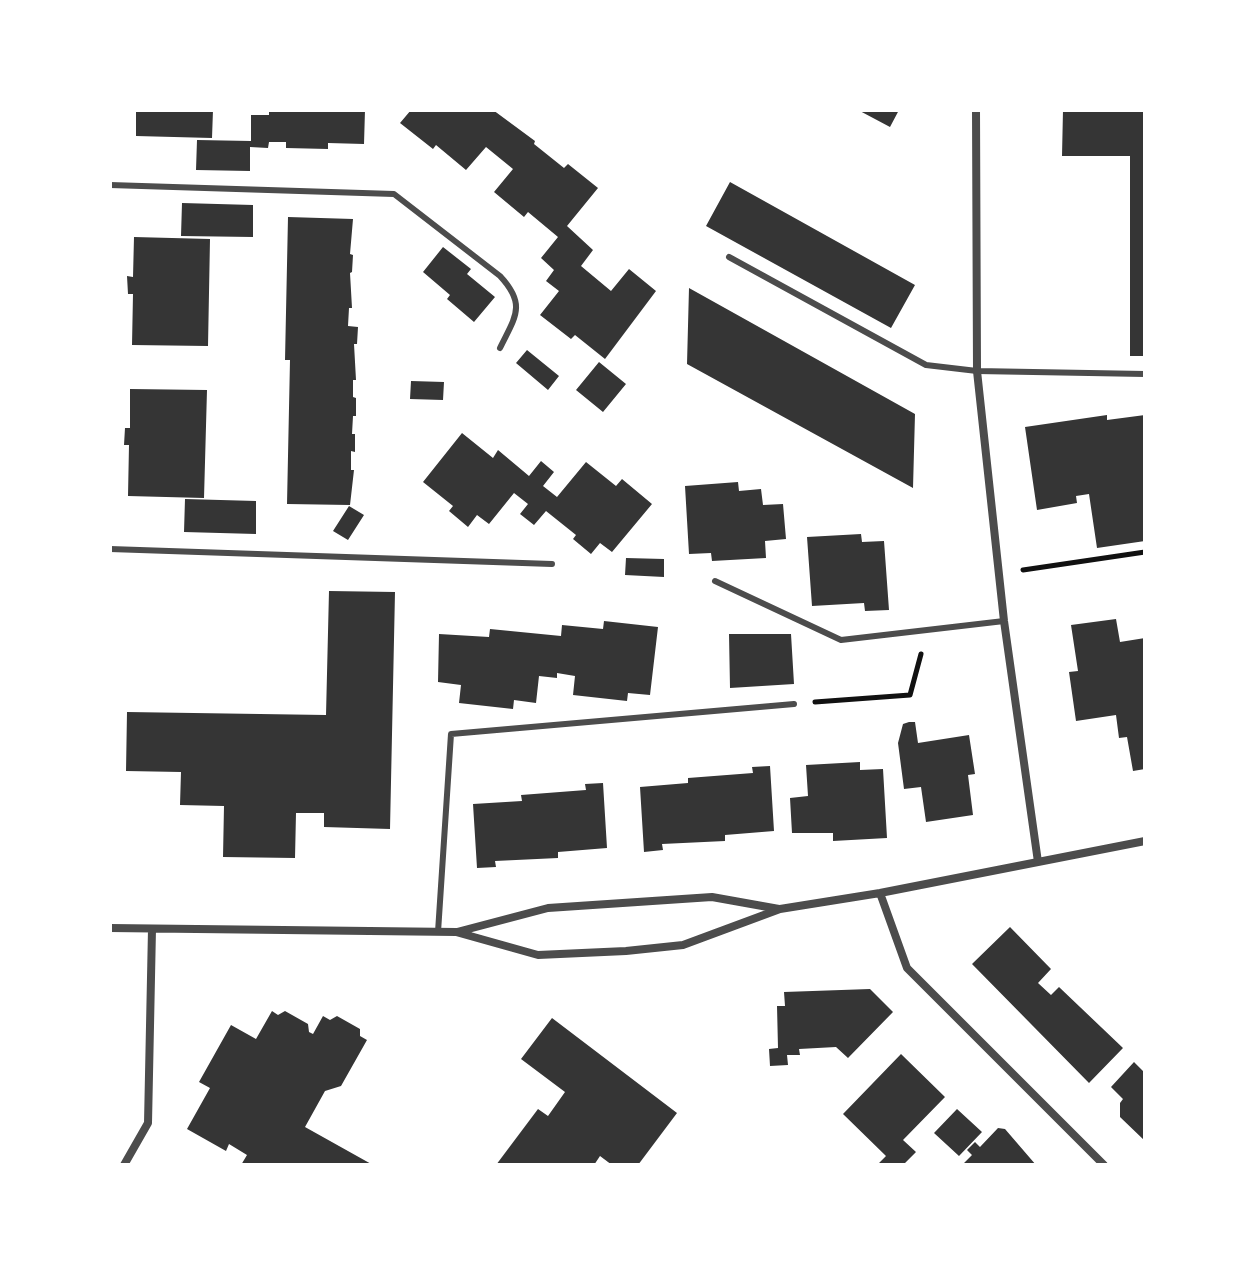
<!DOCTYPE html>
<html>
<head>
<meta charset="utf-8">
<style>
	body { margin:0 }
	#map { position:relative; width:1255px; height:1275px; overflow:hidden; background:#fff; font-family:"DejaVu Sans",sans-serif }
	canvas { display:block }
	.frame { position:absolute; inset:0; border:112px solid #fff; pointer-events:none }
</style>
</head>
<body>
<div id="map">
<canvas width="1255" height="1275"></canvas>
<div class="frame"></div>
</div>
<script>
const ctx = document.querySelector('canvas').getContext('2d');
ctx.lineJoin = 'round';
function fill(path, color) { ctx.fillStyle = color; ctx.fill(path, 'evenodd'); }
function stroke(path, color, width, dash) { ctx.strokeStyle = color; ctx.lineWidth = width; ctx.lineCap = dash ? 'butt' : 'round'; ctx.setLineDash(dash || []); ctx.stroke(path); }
fill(new Path2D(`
	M 136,110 L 213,110 L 212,138 L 136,136 Z
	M 269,110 L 365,110 L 364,144 L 328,143 L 328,149 L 286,148 L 286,142 L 269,142 L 268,148 L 250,147 L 250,171 L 196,170 L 197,140 L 251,141 L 251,115 L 269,115 Z
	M 411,110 L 493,110 L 535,141 L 534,144 L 564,168 L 568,164 L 598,188 L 567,226 L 593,250 L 581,266 L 611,291 L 629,269 L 656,291 L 605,359 L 575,335 L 571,339 L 540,315 L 559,291 L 546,281 L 554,270 L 541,258 L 558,237 L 528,212 L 524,217 L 494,192 L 513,169 L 486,147 L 466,170 L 436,145 L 433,149 L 400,123 Z
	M 858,110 L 899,110 L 890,127 Z
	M 1063,110 L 1145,110 L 1145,356 L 1130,356 L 1130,156 L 1062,156 Z
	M 730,182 L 915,285 L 891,328 L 706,226 Z
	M 182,203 L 253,205 L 253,237 L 181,236 Z
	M 288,217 L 353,219 L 350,254 L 353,255 L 352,272 L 350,273 L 352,308 L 349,308 L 348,326 L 358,327 L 357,344 L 354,344 L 356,380 L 353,380 L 353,397 L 356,398 L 356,416 L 353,416 L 352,434 L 355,434 L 355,452 L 351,451 L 351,470 L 354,470 L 350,505 L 287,504 L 290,360 L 285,360 Z
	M 134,237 L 210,239 L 208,346 L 132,345 L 133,294 L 128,294 L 127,276 L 133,277 Z
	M 443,247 L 471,269 L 467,274 L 495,297 L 474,322 L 447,299 L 450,295 L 423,272 Z
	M 689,288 L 915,414 L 913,488 L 687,364 Z
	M 527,350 L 559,376 L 548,390 L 516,363 Z
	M 599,362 L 626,384 L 603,412 L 576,390 Z
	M 411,381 L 444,382 L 443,400 L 410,399 Z
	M 130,389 L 207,390 L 204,498 L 128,496 L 129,445 L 124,445 L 125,428 L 130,428 Z
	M 1107,415 L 1107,420 L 1145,415 L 1145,541 L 1097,548 L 1089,494 L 1076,496 L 1077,503 L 1037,510 L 1025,427 Z
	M 462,433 L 493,458 L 498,450 L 529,476 L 541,461 L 554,472 L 543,486 L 557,497 L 586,462 L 616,486 L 622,479 L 652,504 L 612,552 L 600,543 L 591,554 L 573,539 L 576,535 L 546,511 L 534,525 L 520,514 L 528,504 L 514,493 L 489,524 L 477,515 L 468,527 L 449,511 L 453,506 L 423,482 Z
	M 738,482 L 739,491 L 761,489 L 763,505 L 783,504 L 786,539 L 765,541 L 766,558 L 712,561 L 711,553 L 689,554 L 685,486 Z
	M 185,499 L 256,501 L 256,534 L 184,532 Z
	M 349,506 L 364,515 L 348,540 L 333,531 Z
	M 861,534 L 862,542 L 884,541 L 889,610 L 865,611 L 864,603 L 812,606 L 807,537 Z
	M 626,558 L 664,559 L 664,577 L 625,575 Z
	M 329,591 L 395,592 L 390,829 L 324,827 L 324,813 L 296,813 L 295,858 L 223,857 L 224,806 L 180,805 L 181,772 L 126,771 L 127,712 L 326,715 Z
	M 1116,619 L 1120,642 L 1145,638 L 1145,769 L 1133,771 L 1127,737 L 1119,738 L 1116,715 L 1076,721 L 1069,672 L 1078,671 L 1071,625 Z
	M 604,621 L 658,627 L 650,695 L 628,693 L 627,701 L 573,695 L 575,676 L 557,673 L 557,678 L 539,676 L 536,703 L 514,700 L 513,709 L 459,703 L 461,685 L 438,682 L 439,634 L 489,637 L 490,629 L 561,636 L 562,625 L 603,629 Z
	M 729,634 L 791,634 L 794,684 L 730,688 Z
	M 909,722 L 915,722 L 918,743 L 969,735 L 975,774 L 968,775 L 973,815 L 926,822 L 921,787 L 904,789 L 898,743 L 903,724 Z
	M 860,762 L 860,770 L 883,769 L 887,838 L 833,841 L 833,833 L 792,833 L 790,798 L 808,796 L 806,765 Z
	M 770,766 L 774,831 L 725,835 L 725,841 L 662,844 L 663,850 L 644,852 L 640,787 L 688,783 L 688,778 L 753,773 L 752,767 Z
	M 603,783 L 607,848 L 558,852 L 558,858 L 495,861 L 496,867 L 477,868 L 473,804 L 522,801 L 521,795 L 586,790 L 585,784 Z
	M 1010,927 L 1051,969 L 1038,983 L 1051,995 L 1059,987 L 1123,1048 L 1089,1083 L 972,964 Z
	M 870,989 L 893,1012 L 848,1058 L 836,1047 L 799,1049 L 800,1055 L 787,1055 L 788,1065 L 770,1066 L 769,1049 L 778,1048 L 777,1006 L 785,1006 L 784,992 Z
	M 272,1011 L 278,1015 L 285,1011 L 308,1024 L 309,1032 L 313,1034 L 323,1016 L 330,1020 L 337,1016 L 360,1029 L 360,1036 L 367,1040 L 341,1086 L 325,1091 L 305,1127 L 373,1165 L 241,1165 L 247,1155 L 229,1144 L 226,1151 L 187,1129 L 210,1088 L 199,1082 L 231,1025 L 256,1039 Z
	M 552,1018 L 677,1113 L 638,1165 L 612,1165 L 600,1156 L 594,1165 L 496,1165 L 538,1109 L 548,1116 L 565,1092 L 521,1059 Z
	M 901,1054 L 945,1097 L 903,1140 L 916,1152 L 903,1165 L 877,1165 L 886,1156 L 843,1114 Z
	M 1134,1062 L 1145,1073 L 1145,1141 L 1120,1117 L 1120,1103 L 1123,1099 L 1111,1087 Z
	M 957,1109 L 982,1132 L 959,1156 L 934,1133 Z
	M 998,1128 L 1005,1129 L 1036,1165 L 962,1165 L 972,1155 L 967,1150 L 975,1142 L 980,1147 Z`), '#353535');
stroke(new Path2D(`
	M 1023,570 L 1145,552
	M 815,702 L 910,695 L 921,654`), '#111', 5);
stroke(new Path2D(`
	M 110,185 L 394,194 L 500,276 C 527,305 515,317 500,348
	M 729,257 L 926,365 L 977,371 L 1145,374
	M 110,549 L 552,564
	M 715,581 L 841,640 L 1004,621
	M 438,932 L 451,734 L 794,704`), '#4c4c4c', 6);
stroke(new Path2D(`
	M 976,110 L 977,371 L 1004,621 L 1038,862
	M 880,893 L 907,968 L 1104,1165
	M 110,928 L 456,932 L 538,955 L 626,951 L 683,945 L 780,909 L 880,893 L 1145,841
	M 457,932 L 548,908 L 712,897 L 779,909
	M 124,1165 L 148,1123 L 152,929`), '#4c4c4c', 8);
</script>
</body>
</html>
